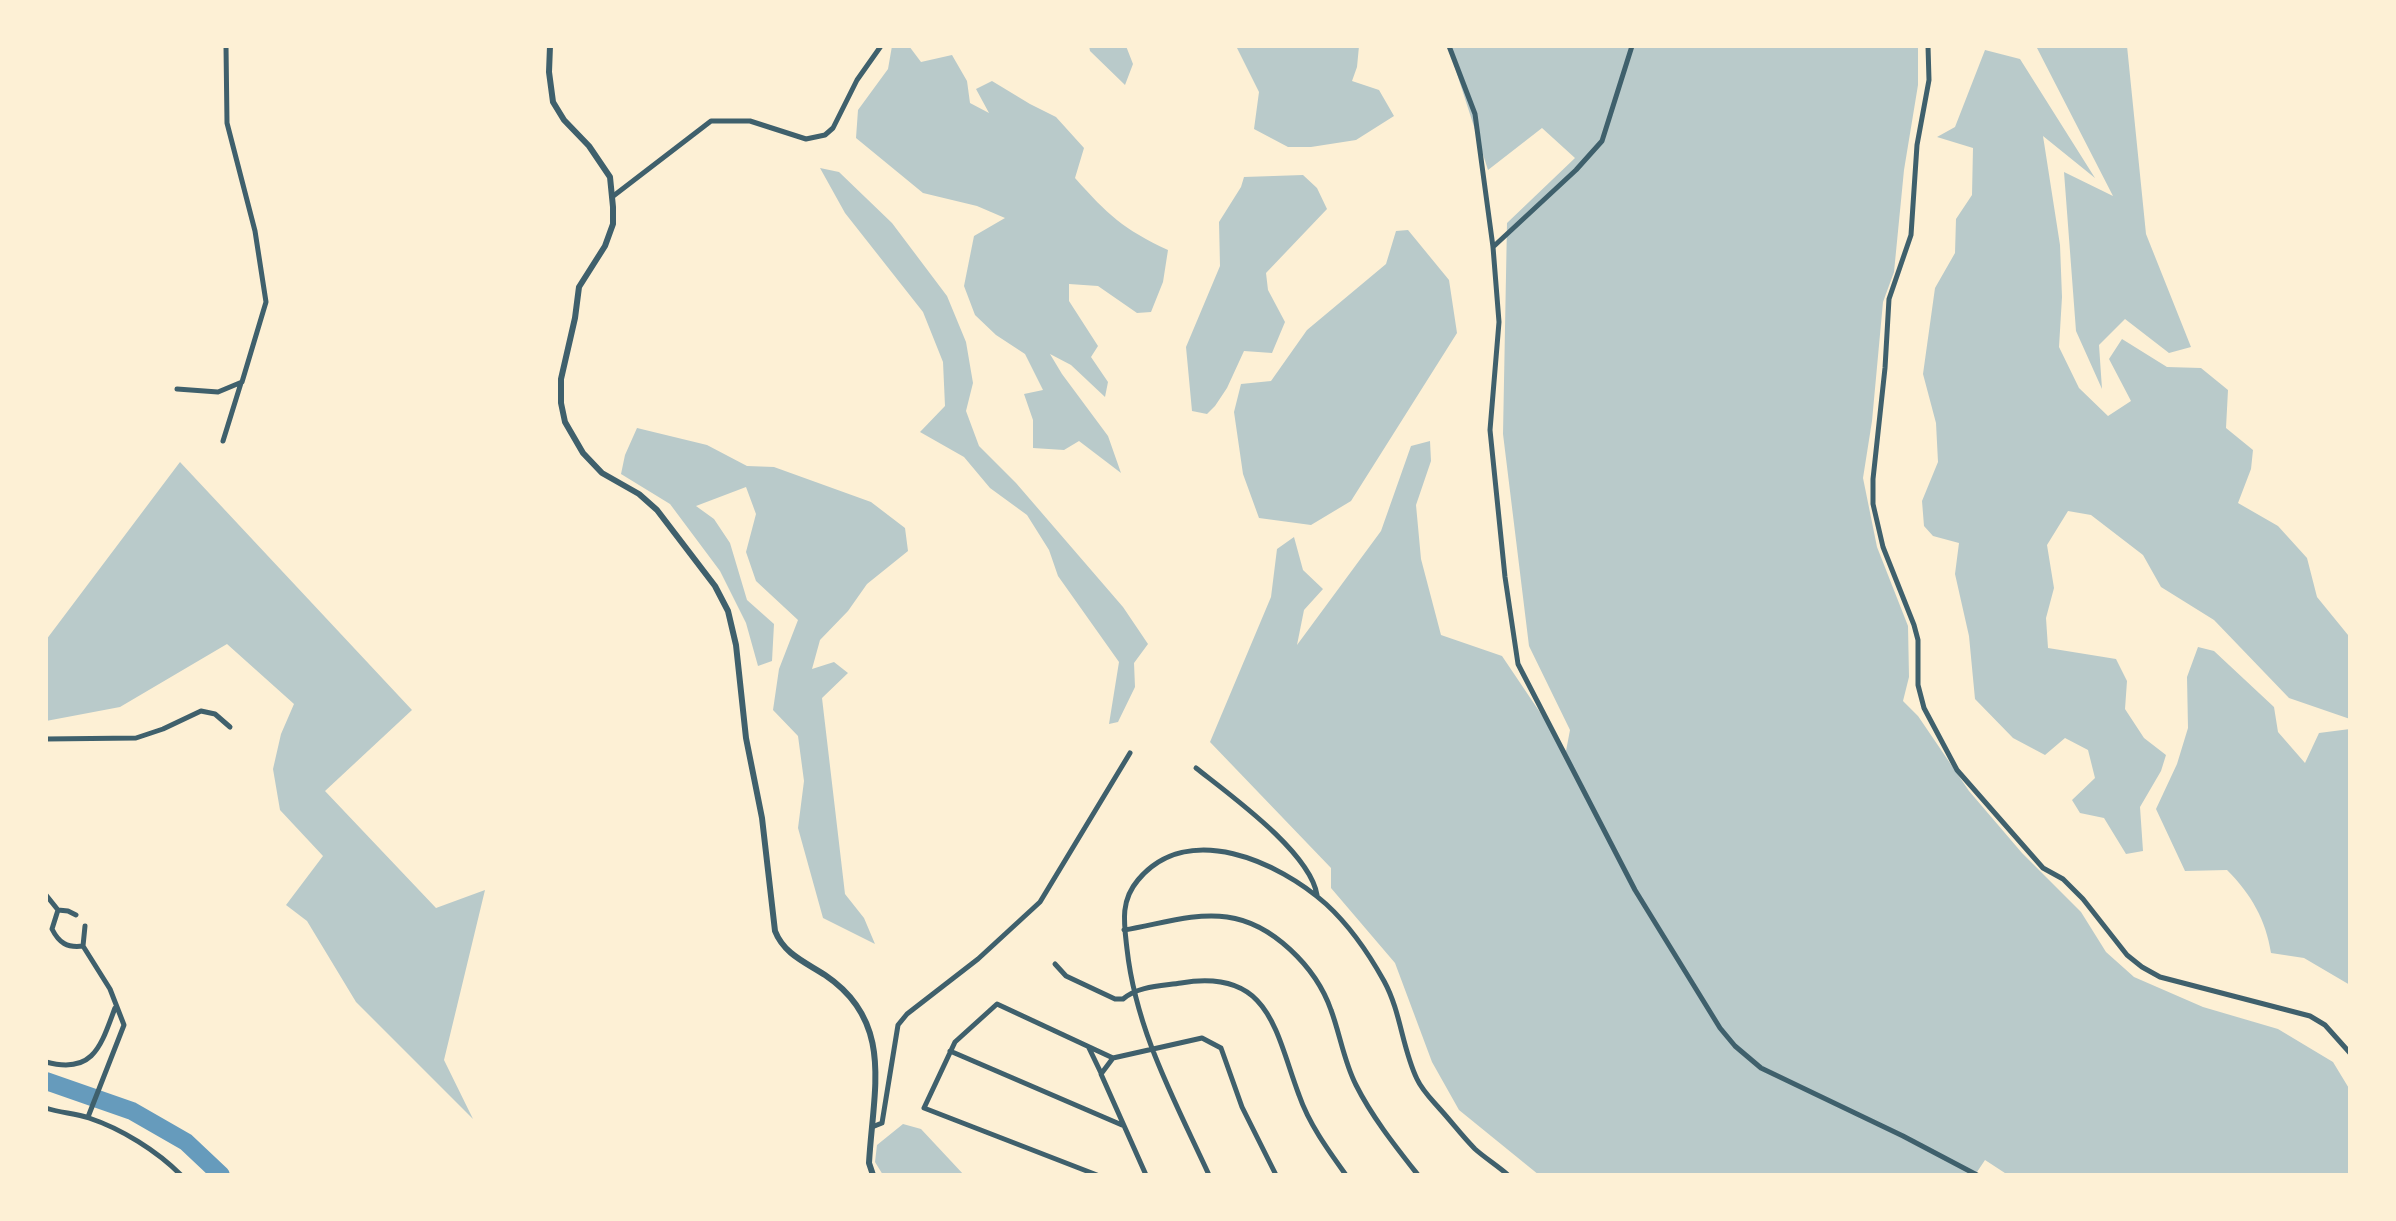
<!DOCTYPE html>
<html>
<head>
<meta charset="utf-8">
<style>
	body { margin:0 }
	#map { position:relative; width:2396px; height:1221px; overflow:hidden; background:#fdf0d5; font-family:Spectral,serif }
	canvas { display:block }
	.frame { position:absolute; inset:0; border:48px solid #fdf0d5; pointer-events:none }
</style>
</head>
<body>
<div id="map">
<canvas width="2396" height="1221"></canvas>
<div class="frame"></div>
</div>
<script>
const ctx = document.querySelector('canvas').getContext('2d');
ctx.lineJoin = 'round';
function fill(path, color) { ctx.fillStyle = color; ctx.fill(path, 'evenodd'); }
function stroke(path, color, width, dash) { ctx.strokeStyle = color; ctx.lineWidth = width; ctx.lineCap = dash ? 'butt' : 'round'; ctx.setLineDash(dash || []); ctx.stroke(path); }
fill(new Path2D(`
	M 892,46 L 909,46 L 921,62 L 952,55 L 967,81 L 970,103 L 989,113 L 976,89 L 992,81 L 1030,104 L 1056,117 L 1084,148 L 1075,178 C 1108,215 1123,229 1168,250 L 1163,282 L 1151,312 L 1137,313 L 1098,286 L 1069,284 L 1069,301 L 1098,346 L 1091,357 L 1108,382 L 1105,397 L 1071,365 L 1050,354 L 1062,374 L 1108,436 L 1121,473 L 1079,441 L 1064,450 L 1033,448 L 1033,420 L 1024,394 L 1043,390 L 1025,354 L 996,335 L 975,315 L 964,286 L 974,236 L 1005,218 L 977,206 L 923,193 L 856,138 L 858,110 L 888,69 Z
	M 1089,46 L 1126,46 L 1133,64 L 1125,85 L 1090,51 Z
	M 1236,46 L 1359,46 L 1357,67 L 1352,81 L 1379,90 L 1394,116 L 1356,140 L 1311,147 L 1288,147 L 1254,129 L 1259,92 Z
	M 1448,46 L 1918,46 L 1918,85 L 1904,170 L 1894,272 L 1883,302 L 1872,421 L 1863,478 L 1877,547 L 1908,626 L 1909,677 L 1903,701 L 1918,716 L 1969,791 L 2022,853 L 2081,912 L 2106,952 L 2134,977 L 2203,1007 L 2278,1029 L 2333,1062 L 2350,1090 L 2350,1175 L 2008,1175 L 1985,1160 L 1975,1175 L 1539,1175 L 1459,1110 L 1432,1062 L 1395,963 L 1331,888 L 1331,868 L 1210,742 L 1271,597 L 1277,549 L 1294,537 L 1303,570 L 1323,589 L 1304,610 L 1297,645 L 1381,531 L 1411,446 L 1430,441 L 1431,461 L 1416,505 L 1421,559 L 1441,635 L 1502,656 L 1566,751 L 1570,730 L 1529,646 L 1503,434 L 1507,223 L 1575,158 L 1542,128 L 1488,170 Z
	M 2032,46 L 2127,46 L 2146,234 L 2191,347 L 2169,353 L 2125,319 L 2099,345 L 2102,389 L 2076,331 L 2064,172 L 2113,196 L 2037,48 Z
	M 1985,50 L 2020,59 L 2095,178 L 2043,136 L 2060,245 L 2062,297 L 2059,347 L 2079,388 L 2108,416 L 2131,401 L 2109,359 L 2122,339 L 2167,367 L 2201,368 L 2228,390 L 2226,428 L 2253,450 L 2251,469 L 2238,503 L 2278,526 L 2307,558 L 2317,597 L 2348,635 L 2350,641 L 2350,719 L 2289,698 L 2214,620 L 2161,587 L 2143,555 L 2091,515 L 2068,511 L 2047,545 L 2054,588 L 2046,618 L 2048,648 L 2116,659 L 2127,681 L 2125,709 L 2144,738 L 2166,755 L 2161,771 L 2140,807 L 2143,851 L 2126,854 L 2104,818 L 2080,813 L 2072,800 L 2095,778 L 2088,750 L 2065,738 L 2045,755 L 2013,738 L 1975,699 L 1969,636 L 1955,574 L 1959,543 L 1933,536 L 1924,526 L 1922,501 L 1938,462 L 1936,423 L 1923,374 L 1935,288 L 1955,253 L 1956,219 L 1972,195 L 1973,148 L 1937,137 L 1955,127 Z
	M 820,168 L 839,172 L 892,223 L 947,296 L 966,342 L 973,383 L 966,411 L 979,446 L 1016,483 L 1123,607 L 1148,644 L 1134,663 L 1135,687 L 1118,722 L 1109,724 L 1119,662 L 1058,576 L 1049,550 L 1027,515 L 990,488 L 964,457 L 920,432 L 945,406 L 943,362 L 923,312 L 845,213 Z
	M 1303,175 L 1317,188 L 1327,209 L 1266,273 L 1268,290 L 1285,322 L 1272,353 L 1244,351 L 1227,388 L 1215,406 L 1207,414 L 1192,411 L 1186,347 L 1220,266 L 1219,222 L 1241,187 L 1244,177 Z
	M 1408,230 L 1449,280 L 1457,333 L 1351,501 L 1311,525 L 1259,518 L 1243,474 L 1234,412 L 1241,384 L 1271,381 L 1307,330 L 1386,264 L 1396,231 Z
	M 637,428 L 707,445 L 747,466 L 774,467 L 871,502 L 905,528 L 908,551 L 867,584 L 848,611 L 820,640 L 812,669 L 834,662 L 848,673 L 822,698 L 845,894 L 864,918 L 875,944 L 823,918 L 798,828 L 804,781 L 798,736 L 773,710 L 779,669 L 798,620 L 756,581 L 746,552 L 756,514 L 746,487 L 696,506 L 714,519 L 730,543 L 747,600 L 774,624 L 772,661 L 758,666 L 746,623 L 720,571 L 670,504 L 621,474 L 625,455 Z
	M 180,462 L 412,710 L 325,791 L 436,908 L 485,890 L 444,1060 L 473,1119 L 356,1002 L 307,921 L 286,905 L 323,856 L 280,810 L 273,769 L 281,734 L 294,704 L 227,644 L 120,707 L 46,721 L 46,640 Z
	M 2198,647 L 2214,651 L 2274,707 L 2278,732 L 2305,763 L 2319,733 L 2350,729 L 2350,985 L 2304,958 L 2271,953 C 2266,920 2251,894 2227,870 L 2185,871 L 2156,809 L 2177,764 L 2188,728 L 2187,677 Z
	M 903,1124 L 921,1129 L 964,1175 L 883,1175 L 875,1162 L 877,1145 Z`), '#b9caca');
stroke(new Path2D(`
	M 46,1081 L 132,1111 L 186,1142 L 221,1175`), '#669bbc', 18);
stroke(new Path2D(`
	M 1449,46 L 1475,114 L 1493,247 L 1499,322 L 1490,430 L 1505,577 L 1518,664 L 1635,890 L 1720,1028 L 1735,1046 L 1761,1068 L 1903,1136 L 1977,1175
	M 1928,46 L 1929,80 L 1917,145 L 1911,235 L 1889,299 L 1885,368 L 1873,479 L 1873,504 L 1883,547 L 1914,625 L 1918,640 L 1918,685 L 1924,708 L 1957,770 L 2043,868 L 2063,879 L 2083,899 L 2127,955 L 2142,967 L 2160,977 L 2310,1016 L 2325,1025 L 2350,1053
	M 612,197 L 711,121 L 750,121 L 806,139 L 825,135 L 833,128 L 857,80 L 881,46
	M 1493,247 L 1576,170 L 1602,141 L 1632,46
	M 177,389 L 218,392 L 242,382 L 266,302 L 255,231 L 227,123 L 226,46
	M 223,441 L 241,383
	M 46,739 L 136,738 L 163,729 L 201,711 L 215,714 L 230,727
	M 1196,768 C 1230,795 1310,852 1317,895
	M 46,895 L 58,910
	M 58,910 L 52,929 C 59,943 67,948 83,946
	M 58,910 L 68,911 L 76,915
	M 85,926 L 83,946 L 110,989 L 124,1025 L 88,1117
	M 1124,930 C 1157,925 1194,912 1227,917 C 1272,923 1316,967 1331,1010 C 1340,1034 1344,1062 1356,1085 C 1372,1117 1396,1147 1418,1175
	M 1055,964 L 1066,976 L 1115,999 L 1123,999 C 1138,986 1161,986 1181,983 C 1270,968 1275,1031 1299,1095 C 1309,1124 1328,1150 1346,1175
	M 1089,1048 L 1101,1073
	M 950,1051 L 1122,1125
	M 46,1062 C 94,1075 101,1045 115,1008
	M 46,1108 C 60,1113 75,1113 89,1118 C 122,1129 157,1151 181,1175
	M 872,1127 L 882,1123 L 898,1025 L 907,1014 L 978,959 L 1040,902 L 1130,753
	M 1097,1175 L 924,1108 L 955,1042 L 997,1004 L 1113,1058
	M 1146,1175 L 1101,1074 L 1113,1058 L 1202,1038 L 1221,1048 L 1242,1107 L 1276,1175
	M 1209,1175 C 1175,1101 1136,1031 1127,949 C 1124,923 1120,901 1138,880 C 1188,820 1279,862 1326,904 C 1350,926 1369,954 1384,981 C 1401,1012 1402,1048 1417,1079 C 1422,1090 1431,1099 1439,1108 C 1451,1121 1462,1136 1475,1149 C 1485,1158 1498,1166 1508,1175`), '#3f606c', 5);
stroke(new Path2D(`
	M 550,46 L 549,72 L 553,102 L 564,120 L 589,146 L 610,177 L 613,207 L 613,224 L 605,246 L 579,287 L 575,318 L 561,379 L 561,403 L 565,422 L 583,453 L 602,473 L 639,494 L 657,510 L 715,586 L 728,611 L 736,645 L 746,738 L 762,818 L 775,931 C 784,954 805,962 825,975 C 895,1022 873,1090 869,1163 L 873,1175`), '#3f606c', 6);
</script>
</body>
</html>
